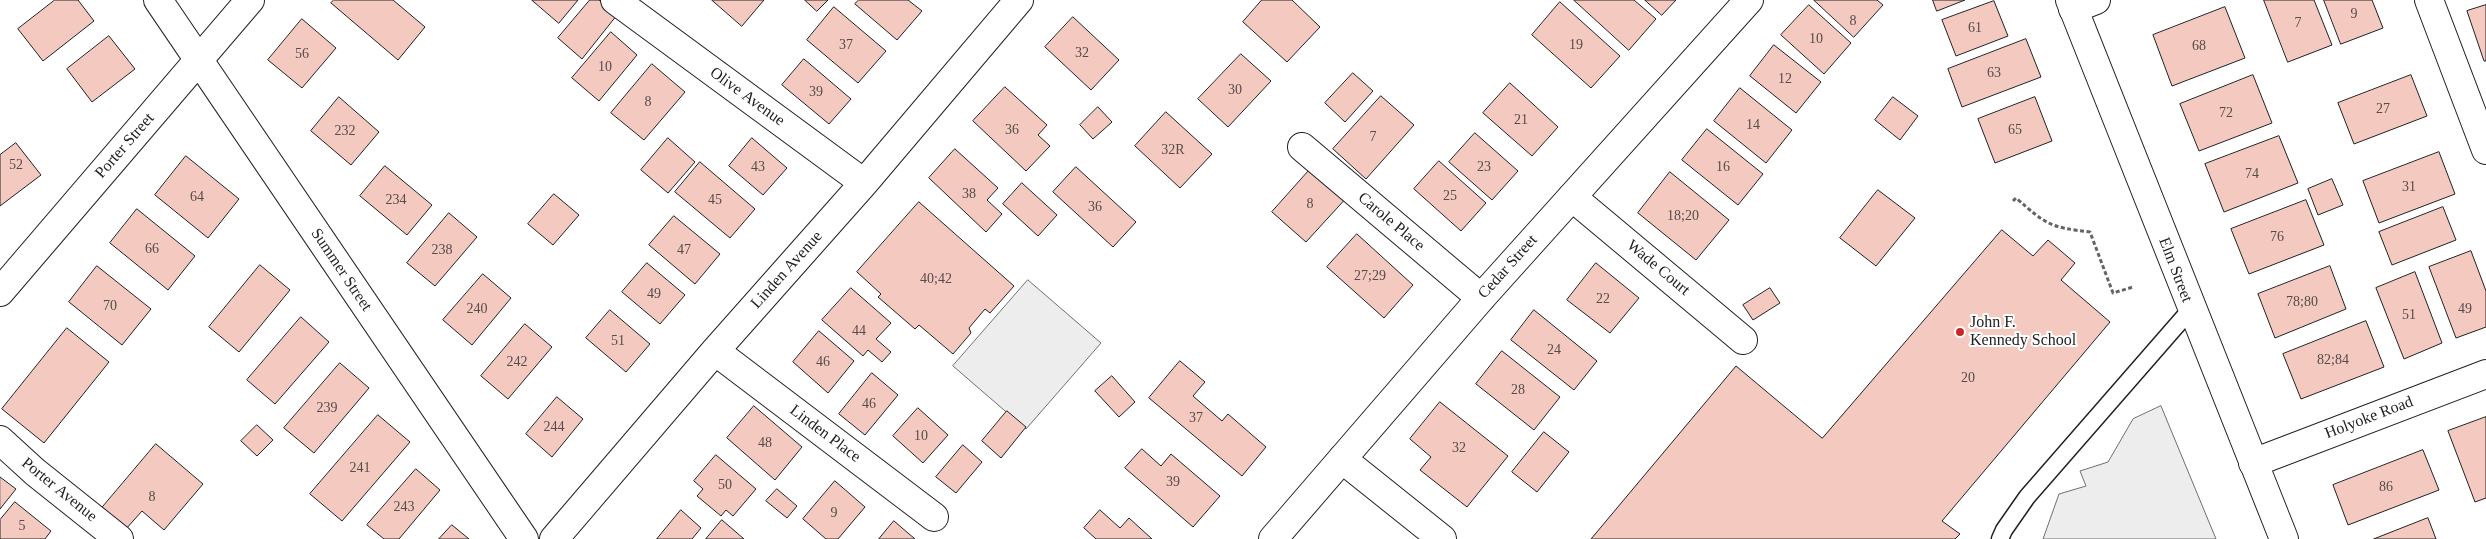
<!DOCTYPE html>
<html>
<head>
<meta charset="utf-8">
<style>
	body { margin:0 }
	canvas { display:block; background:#fff }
</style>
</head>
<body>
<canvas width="2486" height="539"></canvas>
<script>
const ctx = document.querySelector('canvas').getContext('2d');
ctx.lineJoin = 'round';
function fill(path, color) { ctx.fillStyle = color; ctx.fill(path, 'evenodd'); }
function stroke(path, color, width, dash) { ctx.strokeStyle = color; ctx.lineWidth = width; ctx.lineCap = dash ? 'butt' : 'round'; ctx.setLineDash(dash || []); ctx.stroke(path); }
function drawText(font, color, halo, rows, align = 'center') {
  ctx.font = font + ' "Times New Roman",serif'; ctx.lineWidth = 4; ctx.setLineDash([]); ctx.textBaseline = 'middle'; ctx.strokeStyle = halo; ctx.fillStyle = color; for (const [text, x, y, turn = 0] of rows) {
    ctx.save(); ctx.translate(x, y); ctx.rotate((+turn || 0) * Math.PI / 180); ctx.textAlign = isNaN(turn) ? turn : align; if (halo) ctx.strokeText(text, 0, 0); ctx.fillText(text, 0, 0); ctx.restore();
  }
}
const parking = new Path2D(`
	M 1028,280 L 1101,343 L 1026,429 L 953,366 Z
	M 2161,406 L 2216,539 L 2043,539 L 2059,494 L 2086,486 L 2080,471 L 2108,462 L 2133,419 Z`);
fill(parking, '#ededed');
stroke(parking, '#6f6f6f', 1);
const building = new Path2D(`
	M 55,0 L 78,0 L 94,21 L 43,61 L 18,29 Z
	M 334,0 L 393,0 L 425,27 L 398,60 L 331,3 Z
	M 532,0 L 578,0 L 559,23 Z
	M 590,0 L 599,0 L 617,15 L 582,59 L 558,38 Z
	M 712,0 L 764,0 L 742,26 Z
	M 805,0 L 828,0 L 817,11 Z
	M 859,0 L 908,0 L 922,11 L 897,40 L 855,4 Z
	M 1262,0 L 1292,0 L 1320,27 L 1287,62 L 1243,22 Z
	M 1574,0 L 1634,0 L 1656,19 L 1629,50 Z
	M 1645,0 L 1676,0 L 1662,15 Z
	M 1814,0 L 1877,0 L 1883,5 L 1854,37 Z
	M 1933,0 L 1965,0 L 1937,11 Z
	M 2264,0 L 2314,0 L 2332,45 L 2288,62 Z
	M 2324,0 L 2372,0 L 2383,28 L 2341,44 Z
	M 1994,1 L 2008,36 L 1956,56 L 1942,20 Z
	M 1560,2 L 1620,56 L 1591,88 L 1532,35 Z
	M 1809,5 L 1851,43 L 1824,74 L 1781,35 Z
	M 2486,5 L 2486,61 L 2484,61 L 2467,11 Z
	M 834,7 L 886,51 L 858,83 L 807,40 Z
	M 2225,7 L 2245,58 L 2172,86 L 2153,35 Z
	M 1073,17 L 1119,60 L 1091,90 L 1045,47 Z
	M 302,19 L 336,48 L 302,88 L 268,60 Z
	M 611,32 L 637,55 L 599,101 L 572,78 Z
	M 109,36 L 135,69 L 92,102 L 67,69 Z
	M 2026,39 L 2041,77 L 1962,107 L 1948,69 Z
	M 1774,45 L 1821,82 L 1796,113 L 1750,76 Z
	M 1241,54 L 1271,81 L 1228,127 L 1198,99 Z
	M 804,59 L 851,99 L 829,124 L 782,85 Z
	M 652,64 L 685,92 L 644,140 L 611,113 Z
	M 1353,73 L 1373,91 L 1345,122 L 1325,103 Z
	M 2253,75 L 2272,123 L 2199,151 L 2180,104 Z
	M 2411,75 L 2427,116 L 2354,144 L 2338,103 Z
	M 1510,83 L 1558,127 L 1532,156 L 1483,113 Z
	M 1005,87 L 1047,125 L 1038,135 L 1050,146 L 1026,171 L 973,121 Z
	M 1740,88 L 1792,130 L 1766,163 L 1714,121 Z
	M 1381,96 L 1414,125 L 1366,179 L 1333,149 Z
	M 339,97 L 379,132 L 351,165 L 311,131 Z
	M 1893,97 L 1918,116 L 1900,140 L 1875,120 Z
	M 2035,97 L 2052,141 L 1995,163 L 1978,119 Z
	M 1098,107 L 1112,122 L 1093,139 L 1080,125 Z
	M 1166,112 L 1212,154 L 1180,188 L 1135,146 Z
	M 1707,129 L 1763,174 L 1738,205 L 1682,160 Z
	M 1475,133 L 1518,171 L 1492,200 L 1449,162 Z
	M 2279,136 L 2298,183 L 2224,212 L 2205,164 Z
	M 668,138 L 695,162 L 668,193 L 641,170 Z
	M 752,138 L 787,168 L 763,195 L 729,166 Z
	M 16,143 L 41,175 L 0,206 L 0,155 Z
	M 955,149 L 998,188 L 987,200 L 1002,214 L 986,232 L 929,178 Z
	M 2439,152 L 2455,194 L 2379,223 L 2363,181 Z
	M 186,156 L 239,199 L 208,238 L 155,195 Z
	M 1439,161 L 1486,203 L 1461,231 L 1414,189 Z
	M 700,162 L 755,209 L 730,238 L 675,192 Z
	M 1314,165 L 1349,195 L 1306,242 L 1272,212 Z
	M 385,166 L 432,205 L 407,235 L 360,196 Z
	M 1076,167 L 1136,222 L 1113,247 L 1053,192 Z
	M 1670,172 L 1729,220 L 1696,260 L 1638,213 Z
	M 2332,179 L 2343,205 L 2318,215 L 2308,189 Z
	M 1022,183 L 1057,215 L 1038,236 L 1003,204 Z
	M 1878,190 L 1915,218 L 1876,266 L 1840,238 Z
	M 554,194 L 579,215 L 553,245 L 528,224 Z
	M 2306,200 L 2324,245 L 2249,274 L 2231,229 Z
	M 919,202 L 1014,286 L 990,313 L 985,309 L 969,328 L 971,333 L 953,354 L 919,325 L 915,329 L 878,297 L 881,294 L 857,272 Z
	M 2443,207 L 2456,240 L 2392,265 L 2379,232 Z
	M 137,209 L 195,256 L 168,290 L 110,243 Z
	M 449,213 L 477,237 L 435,286 L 407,263 Z
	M 674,216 L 720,254 L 695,284 L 649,245 Z
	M 2002,230 L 2033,256 L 2048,240 L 2075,263 L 2061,280 L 2110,322 L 1942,521 L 1960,534 L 1955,539 L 1591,539 L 1736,366 L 1822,438 Z
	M 1357,234 L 1413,285 L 1384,318 L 1327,267 Z
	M 2471,251 L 2486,291 L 2486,327 L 2456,338 L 2429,267 Z
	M 647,263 L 685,295 L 660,324 L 622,292 Z
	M 1596,263 L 1639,298 L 1610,333 L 1567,300 Z
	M 260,265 L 290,290 L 239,352 L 209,327 Z
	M 97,266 L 151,309 L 122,345 L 69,302 Z
	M 2330,266 L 2346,309 L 2275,338 L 2258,294 Z
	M 2415,272 L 2442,343 L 2404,359 L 2376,288 Z
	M 483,274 L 511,298 L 472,345 L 443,320 Z
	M 851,288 L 891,323 L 876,339 L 891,352 L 882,362 L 868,350 L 863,356 L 822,320 Z
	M 1770,288 L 1780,303 L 1753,320 L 1743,305 Z
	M 610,310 L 650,344 L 626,372 L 586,338 Z
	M 1534,310 L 1597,361 L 1574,390 L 1511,340 Z
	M 301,317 L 329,342 L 275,404 L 247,380 Z
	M 2366,321 L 2384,367 L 2301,399 L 2283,354 Z
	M 525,324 L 552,347 L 508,399 L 481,376 Z
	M 67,328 L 109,362 L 44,443 L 2,409 Z
	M 819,331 L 854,361 L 828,393 L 793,362 Z
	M 1502,351 L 1560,397 L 1534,430 L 1476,384 Z
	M 1180,361 L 1205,382 L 1193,396 L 1222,421 L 1228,414 L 1266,447 L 1242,476 L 1149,398 Z
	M 340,363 L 369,388 L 314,453 L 284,428 Z
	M 872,373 L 898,395 L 865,435 L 839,414 Z
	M 1112,376 L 1135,402 L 1119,417 L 1095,391 Z
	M 557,397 L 583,419 L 552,457 L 526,434 Z
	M 1440,402 L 1508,456 L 1467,507 L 1420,470 L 1431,457 L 1410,439 Z
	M 754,406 L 802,447 L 775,480 L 727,438 Z
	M 918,408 L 948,435 L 923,463 L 893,436 Z
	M 1007,411 L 1026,427 L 1001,458 L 982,441 Z
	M 378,415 L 410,442 L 342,521 L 310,494 Z
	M 2486,417 L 2486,498 L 2475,502 L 2448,431 Z
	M 257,425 L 273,440 L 257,456 L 241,441 Z
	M 1544,432 L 1569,452 L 1537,492 L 1512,472 Z
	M 156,444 L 203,484 L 164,530 L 142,511 L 125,530 L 101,509 Z
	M 963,445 L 982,462 L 956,493 L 936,477 Z
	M 1142,449 L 1161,466 L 1171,454 L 1220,496 L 1193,527 L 1125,468 Z
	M 2423,450 L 2439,490 L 2348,525 L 2333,485 Z
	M 716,455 L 756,489 L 733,516 L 726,510 L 721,516 L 697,496 L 703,489 L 694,481 Z
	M 416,469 L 440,490 L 399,539 L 384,539 L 367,525 Z
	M 0,477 L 16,489 L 0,509 Z
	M 835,481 L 865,507 L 838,539 L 826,539 L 803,519 Z
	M 777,489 L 797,506 L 787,518 L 766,501 Z
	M 15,502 L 51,531 L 45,539 L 0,539 L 0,520 Z
	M 681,510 L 701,528 L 692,539 L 657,539 Z
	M 1100,510 L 1120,528 L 1129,518 L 1152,539 L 1096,539 L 1084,528 Z
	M 2428,518 L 2436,539 L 2374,539 Z
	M 722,520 L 744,539 L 706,539 Z
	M 894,521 L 915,539 L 879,539 Z
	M 452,525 L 469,539 L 439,539 Z`);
fill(building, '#f3c9c0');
stroke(building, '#222', 1);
const service = new Path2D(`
	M 2000,539 L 2004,530 L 2027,497 L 2191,309`);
const minor = new Path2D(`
	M 615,0 L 864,183
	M 2429,0 L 2486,150
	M 2073,9 L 2096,0
	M 1302,147 L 1481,298
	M 1572,197 L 1743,340
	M 0,292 L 250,0
	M 715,351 L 934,517
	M 0,440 L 35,472 L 119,539
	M 1342,459 L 1442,539
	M 2253,463 L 2486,374
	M 554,539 L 715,351 L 864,183 L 1019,0`);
const tertiary = new Path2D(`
	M 1273,539 L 1481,298 L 1749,0`);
const secondary = new Path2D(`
	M 158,0 L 524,539
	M 2070,0 L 2284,539`);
stroke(service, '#222', 19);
stroke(minor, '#222', 30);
stroke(tertiary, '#222', 30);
stroke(secondary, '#222', 30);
stroke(new Path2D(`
	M 2013,201 L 2016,198 C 2047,225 2049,227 2090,232 L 2113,293 L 2133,287`), '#646464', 3, [4, 2.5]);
stroke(service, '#fff', 16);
stroke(minor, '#fff', 28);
stroke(tertiary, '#fff', 28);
stroke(secondary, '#fff', 28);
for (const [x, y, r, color] of [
	[1960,332,5,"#c62828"]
]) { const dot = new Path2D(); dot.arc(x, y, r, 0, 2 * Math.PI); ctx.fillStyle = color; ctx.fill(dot); stroke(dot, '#fff', 2); }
drawText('14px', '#564c4a', null, [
	["9",2354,14],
	["8",1853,21],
	["7",2298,23],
	["61",1975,28],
	["10",1816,39],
	["37",846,45],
	["19",1576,45],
	["68",2199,46],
	["32",1082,53],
	["56",302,54],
	["10",605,67],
	["63",1994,73],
	["12",1785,79],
	["30",1235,90],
	["39",816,92],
	["8",648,102],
	["27",2383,109],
	["72",2226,113],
	["21",1521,120],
	["14",1753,125],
	["36",1012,130],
	["65",2015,130],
	["232",345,131],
	["7",1373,137],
	["32R",1173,150],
	["52",16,165],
	["43",758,167],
	["23",1484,167],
	["16",1723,167],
	["74",2252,174],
	["31",2409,187],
	["38",969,194],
	["25",1450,196],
	["64",197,197],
	["234",396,200],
	["45",715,200],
	["8",1310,204],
	["36",1095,207],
	["18;20",1683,216],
	["76",2277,237],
	["66",152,249],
	["238",442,250],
	["47",684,250],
	["27;29",1370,276],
	["40;42",936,279],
	["49",654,294],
	["22",1603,299],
	["78;80",2302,302],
	["70",110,306],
	["240",477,309],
	["49",2465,309],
	["51",2409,315],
	["44",859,331],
	["51",618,341],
	["24",1554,350],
	["82;84",2333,360],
	["242",517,362],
	["46",823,362],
	["20",1968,378],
	["28",1518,390],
	["46",869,404],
	["239",327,408],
	["37",1196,418],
	["244",554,427],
	["10",921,436],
	["48",765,443],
	["32",1459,448],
	["241",360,468],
	["39",1173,482],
	["50",725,485],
	["86",2386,487],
	["8",152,497],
	["243",404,507],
	["9",834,513],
	["5",22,526]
]);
drawText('16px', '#222', '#fff', [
	["Olive Avenue",747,97,36],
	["Porter Street",125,146,-49],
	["Carole Place",1391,222,40],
	["Cedar Street",1508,267,-48],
	["Wade Court",1658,268,40],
	["Summer Street",341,270,56],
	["Linden Avenue",787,270,-48],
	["Elm Street",2175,270,69],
	["Holyoke Road",2369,418,-21],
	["Linden Place",825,434,37],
	["Porter Avenue",59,490,39]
]);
drawText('16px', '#222', '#fff', [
	["John F.",1970,323],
	["Kennedy School",1970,341]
], 'left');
</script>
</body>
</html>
